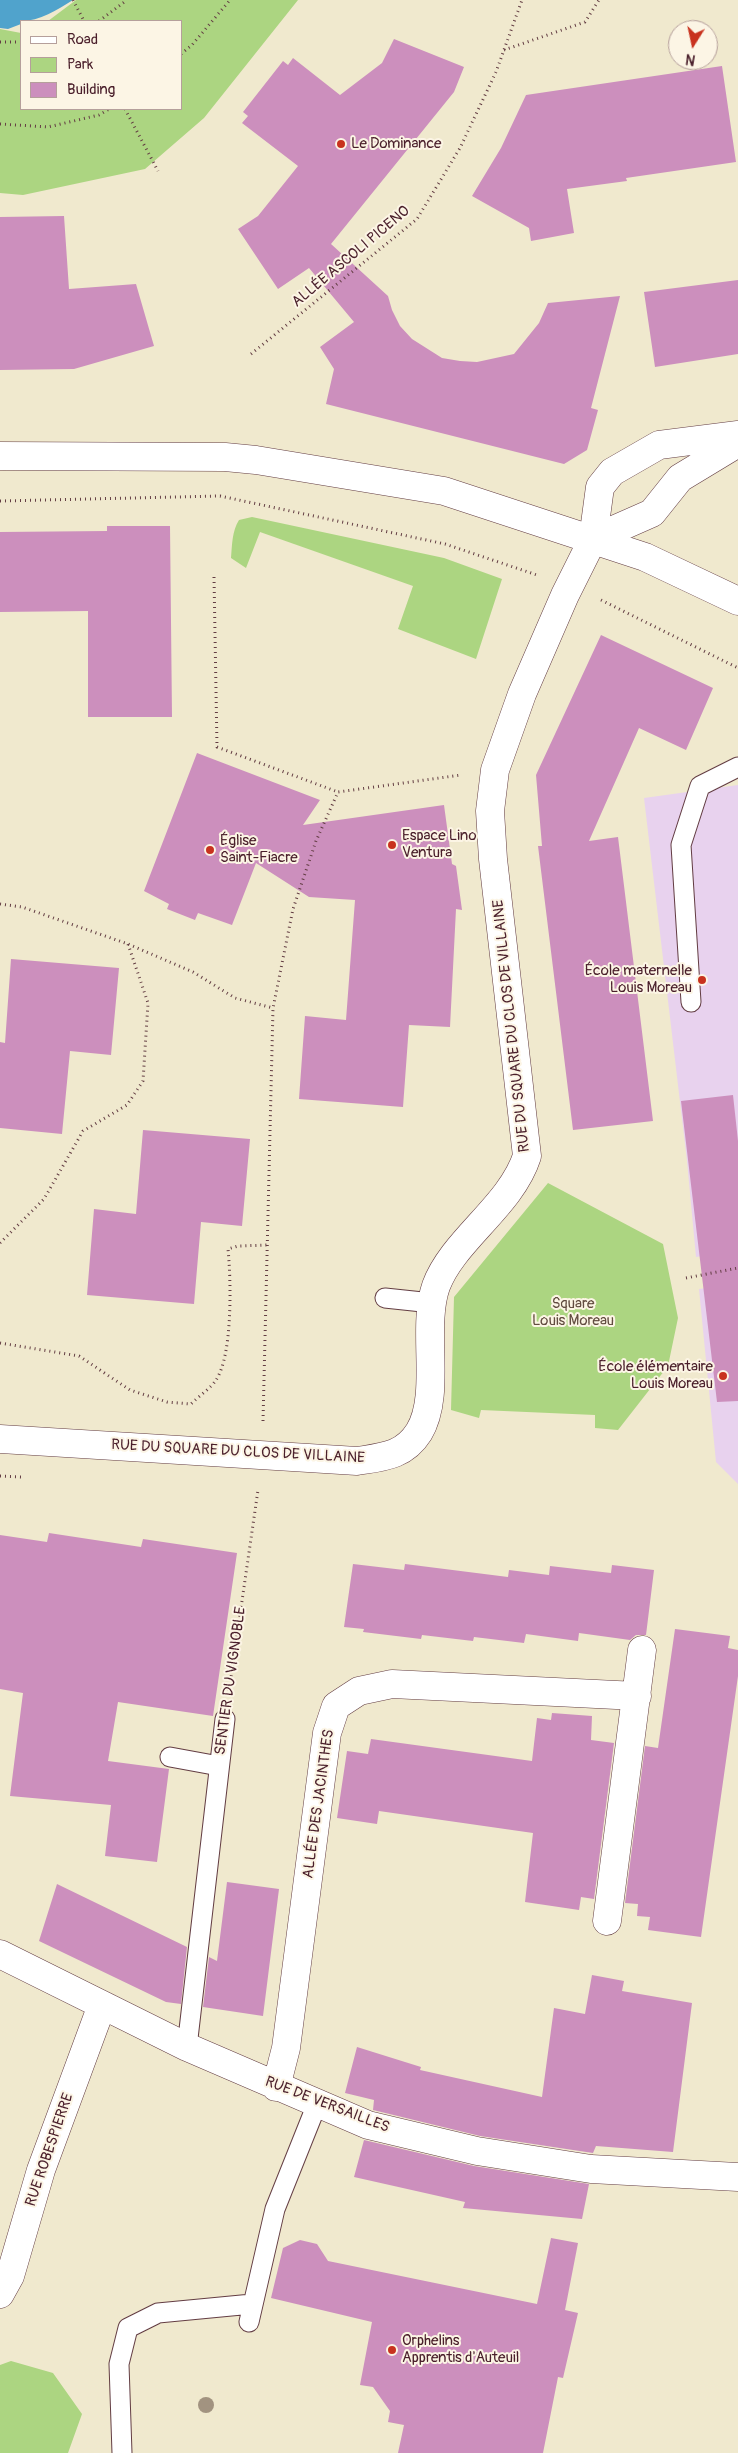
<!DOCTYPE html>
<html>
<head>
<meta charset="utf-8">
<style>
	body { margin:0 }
	#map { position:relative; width:738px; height:2453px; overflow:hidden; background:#f0e9ce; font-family:Pangolin,sans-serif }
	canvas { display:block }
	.legend { position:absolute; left:20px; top:20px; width:162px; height:90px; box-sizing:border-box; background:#fcf5e5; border:1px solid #b59f9b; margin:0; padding:6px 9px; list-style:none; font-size:15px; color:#4a1f2b }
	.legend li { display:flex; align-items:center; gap:10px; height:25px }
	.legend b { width:25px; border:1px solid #b59f9b }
	.north { position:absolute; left:668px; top:20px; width:50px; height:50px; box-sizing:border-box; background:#fcf5e5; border:1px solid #b59f9b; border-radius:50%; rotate:190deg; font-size:14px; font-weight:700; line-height:20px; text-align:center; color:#4a1f2b }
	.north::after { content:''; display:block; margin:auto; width:18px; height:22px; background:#c8321e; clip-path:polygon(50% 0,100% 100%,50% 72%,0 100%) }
</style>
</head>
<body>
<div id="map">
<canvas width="738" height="2453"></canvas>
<ul class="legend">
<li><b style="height:6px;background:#fff"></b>Road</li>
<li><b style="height:14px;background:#acd581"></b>Park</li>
<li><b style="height:14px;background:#cc8fbd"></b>Building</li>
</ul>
<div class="north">N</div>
</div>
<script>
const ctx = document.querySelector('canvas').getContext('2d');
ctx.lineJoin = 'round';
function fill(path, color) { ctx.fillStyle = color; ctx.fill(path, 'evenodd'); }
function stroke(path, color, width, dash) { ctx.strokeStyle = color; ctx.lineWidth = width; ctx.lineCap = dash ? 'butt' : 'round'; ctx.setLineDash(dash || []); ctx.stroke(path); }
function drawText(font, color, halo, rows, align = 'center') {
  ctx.font = font + ' Pangolin,sans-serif'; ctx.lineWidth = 4; ctx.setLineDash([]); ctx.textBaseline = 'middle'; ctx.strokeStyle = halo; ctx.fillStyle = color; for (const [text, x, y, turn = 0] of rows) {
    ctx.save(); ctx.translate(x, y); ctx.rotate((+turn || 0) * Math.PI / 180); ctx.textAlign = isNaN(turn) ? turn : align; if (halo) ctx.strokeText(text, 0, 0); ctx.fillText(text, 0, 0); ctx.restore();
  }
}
fill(new Path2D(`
	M 738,785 L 738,1251 L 696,1257 L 687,1161 L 644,798 Z
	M 738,1284 L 738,1484 L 716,1462 L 699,1289 Z`), '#e8d2ee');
fill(new Path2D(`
	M 76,0 L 298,0 L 204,118 L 145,169 L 23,195 L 0,193 L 0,29 L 21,33 L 21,109 L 181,109 L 181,21 L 48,21 Z
	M 252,517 L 444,558 L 502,579 L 476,659 L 398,629 L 413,586 L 260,532 L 246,568 L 231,558 C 232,545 232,531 239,520 Z
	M 548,1183 L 663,1244 L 678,1318 L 668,1366 L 618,1430 L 595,1428 L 595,1415 L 481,1410 L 479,1418 L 451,1410 L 454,1297 Z
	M 11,2361 L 53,2373 L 82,2414 L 68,2453 L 0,2453 L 0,2365 Z`), '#acd581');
fill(new Path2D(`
	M 0,0 L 73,0 C 57,10 40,21 21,21 L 21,24 L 8,29 L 0,28 Z`), '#50a3cc');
fill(new Path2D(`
	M 394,39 L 464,67 L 454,92 L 331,244 L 388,296 L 392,310 L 400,326 L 412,339 L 442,358 L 460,361 L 477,362 L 514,354 L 539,323 L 548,303 L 620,296 L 591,408 L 598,410 L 587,450 L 564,464 L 326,404 L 334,369 L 320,347 L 354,322 L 309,268 L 278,289 L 238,229 L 258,216 L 298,166 L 242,123 L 248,116 L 243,112 L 283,61 L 288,65 L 293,58 L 340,95 L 382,63 Z
	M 722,66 L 736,162 L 626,178 L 627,181 L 567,189 L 574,233 L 531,241 L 529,228 L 472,196 L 501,148 L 526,95 Z
	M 64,216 L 69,289 L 136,284 L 154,346 L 74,369 L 0,370 L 0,217 Z
	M 738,280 L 738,354 L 655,367 L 644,292 Z
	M 107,526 L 170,526 L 172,717 L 88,717 L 88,611 L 0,612 L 0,532 L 107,531 Z
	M 601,635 L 713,688 L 686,750 L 639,728 L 589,841 L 618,837 L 653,1121 L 573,1130 L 538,846 L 542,846 L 536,775 Z
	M 197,753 L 320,800 L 303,825 L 444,805 L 452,864 L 456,866 L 462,910 L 456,909 L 450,1027 L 409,1025 L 403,1107 L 299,1099 L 305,1016 L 346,1020 L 355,900 L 309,897 L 256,863 L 232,925 L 198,913 L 195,920 L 167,909 L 169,904 L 144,891 Z
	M 11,959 L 119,968 L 111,1055 L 70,1051 L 62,1134 L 0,1128 L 0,1042 L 5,1043 Z
	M 733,1095 L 738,1141 L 738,1401 L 717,1402 L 681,1101 Z
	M 143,1130 L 250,1139 L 242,1226 L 201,1222 L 194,1304 L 87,1295 L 94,1209 L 136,1214 Z
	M 49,1533 L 141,1547 L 143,1539 L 237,1553 L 213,1716 L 118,1702 L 108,1761 L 169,1769 L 157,1862 L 105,1856 L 111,1805 L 10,1796 L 23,1693 L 0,1689 L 0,1535 L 47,1542 Z
	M 353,1564 L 404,1570 L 405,1564 L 508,1577 L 509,1570 L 549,1575 L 550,1566 L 611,1573 L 612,1565 L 654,1570 L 646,1635 L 636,1635 L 630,1640 L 579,1633 L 578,1641 L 526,1634 L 524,1643 L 474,1637 L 473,1641 L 422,1635 L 421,1639 L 363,1632 L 364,1629 L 344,1627 Z
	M 675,1629 L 730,1636 L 728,1648 L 738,1650 L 738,1676 L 701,1937 L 648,1930 L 650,1917 L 637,1916 L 638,1904 L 625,1903 L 645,1746 L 658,1748 Z
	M 552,1713 L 592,1716 L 591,1740 L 614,1743 L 594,1899 L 581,1897 L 579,1910 L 525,1902 L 533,1833 L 379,1811 L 377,1824 L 337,1818 L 347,1751 L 368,1754 L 371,1739 L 532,1761 L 537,1718 L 551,1720 Z
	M 227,1882 L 279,1889 L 263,2016 L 203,2007 L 209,1957 L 217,1961 Z
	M 57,1884 L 187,1947 L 181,2004 L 166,2002 L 39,1941 Z
	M 592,1975 L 624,1981 L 622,1991 L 692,2003 L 673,2152 L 596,2146 L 593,2153 L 480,2136 L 373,2110 L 374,2100 L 345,2093 L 357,2047 L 421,2067 L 420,2070 L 542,2097 L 554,2008 L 585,2014 Z
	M 364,2140 L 474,2166 L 589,2184 L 582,2219 L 463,2208 L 465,2202 L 354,2177 Z
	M 551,2238 L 578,2243 L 565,2310 L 578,2313 L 563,2378 L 558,2377 L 543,2453 L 398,2453 L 404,2425 L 388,2422 L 390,2411 L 373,2387 L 360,2385 L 372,2322 L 271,2298 L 283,2248 L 300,2240 L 317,2244 L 328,2261 L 537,2304 Z`), '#cc8fbd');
const service = new Path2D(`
	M 691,1002 L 681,845 L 700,786 L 738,767
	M 385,1298 L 432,1303
	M 170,1757 L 219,1766
	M 187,2047 L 225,1719
	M 249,2322 L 275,2209 L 317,2104
	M 122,2453 L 119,2364 L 128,2328 L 158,2313 L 252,2304`);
const minor = new Path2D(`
	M 593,539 L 652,513 L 680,478 L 738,443
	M 0,1439 L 357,1461 C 383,1457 404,1456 419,1432 C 442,1394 421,1329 436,1286 C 453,1240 511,1206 527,1156 L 493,859 L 490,811 L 495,770 L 522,694 L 565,595 L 593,539 L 600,487 L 612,472 L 659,445 L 738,435
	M 607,1921 L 642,1650
	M 0,1954 L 187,2047 L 368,2125 L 477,2151 L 591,2169 L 738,2177
	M 276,2087 L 286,2048 L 327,1733 L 336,1706 L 359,1691 L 392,1684 L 637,1696
	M 0,2294 L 10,2276 L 41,2170 L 102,2005`);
const tertiary = new Path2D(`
	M 0,456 L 225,457 L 256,460 L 444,491 L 645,557 L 738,601`);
stroke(service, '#633d43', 21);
stroke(minor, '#633d43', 29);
stroke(tertiary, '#633d43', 29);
stroke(new Path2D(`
	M 73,0 L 84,21
	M 99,21 L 127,0
	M 0,42 L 21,42
	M 504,50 L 585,22 L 599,0
	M 181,54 L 192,45 L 230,0
	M 125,109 L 158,171
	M 0,124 L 48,127 L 99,115 L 109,109
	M 251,354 L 417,219 L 460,148 L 496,72 L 522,0
	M 0,501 L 220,496 L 445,544 L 537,575
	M 214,577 L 217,747 L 338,792
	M 601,600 L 738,668
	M 0,904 L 22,907 L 128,944 L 193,972 L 235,998 L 273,1008
	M 0,1243 L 44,1199 L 83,1131 L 127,1105 L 143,1081 L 148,1003 L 128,944
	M 686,1278 L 738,1268
	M 0,1343 L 79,1356 L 130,1390 L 167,1402 L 191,1404 C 199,1396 211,1388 216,1380 C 233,1355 231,1279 228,1249 L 238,1246 L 268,1245
	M 263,1421 L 273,1008 L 293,909 L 316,841 L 338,792 L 461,775
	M 0,1476 L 21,1477
	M 229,1691 L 258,1490`), '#633d43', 3, [1, 4]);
stroke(service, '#fff', 19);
stroke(minor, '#fff', 28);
stroke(tertiary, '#fff', 28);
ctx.fillStyle = '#a29380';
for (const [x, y] of [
	[206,2405]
]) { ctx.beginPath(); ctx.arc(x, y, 8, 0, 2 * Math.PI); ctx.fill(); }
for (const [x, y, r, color] of [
	[341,144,5,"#c8321e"],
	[392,845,5,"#c8321e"],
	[210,850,5,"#c8321e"],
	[702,980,5,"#c8321e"],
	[723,1376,5,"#c8321e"],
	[392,2350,5,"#c8321e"]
]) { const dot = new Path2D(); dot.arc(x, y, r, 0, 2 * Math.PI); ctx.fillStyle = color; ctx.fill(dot); stroke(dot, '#fcf5e5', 2); }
drawText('15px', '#4a1f2b', '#fcf5e5', [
	["Le Dominance",351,144],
	["Espace Lino",402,836],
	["Ventura",402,853],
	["Église",220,841],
	["Saint-Fiacre",220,858],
	["École maternelle",692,971,"right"],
	["Louis Moreau",692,988,"right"],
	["École élémentaire",713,1367,"right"],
	["Louis Moreau",713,1384,"right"],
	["Orphelins",402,2341],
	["Apprentis d'Auteuil",402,2358]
], 'left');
drawText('15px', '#4a1f2b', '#fcf5e5', [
	["ALLÉE ASCOLI PICENO",351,257,-40],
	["RUE DU SQUARE DU CLOS DE VILLAINE",512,1026,-96],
	["RUE DU SQUARE DU CLOS DE VILLAINE",238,1452,3],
	["SENTIER DU VIGNOBLE",231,1681,-82],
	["ALLÉE DES JACINTHES",319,1804,-82],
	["RUE DE VERSAILLES",327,2105,21],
	["RUE ROBESPIERRE",50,2150,-71]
]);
drawText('15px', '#624c40', '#fcf5e5', [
	["Square",573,1304],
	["Louis Moreau",573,1321]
]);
</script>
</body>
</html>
